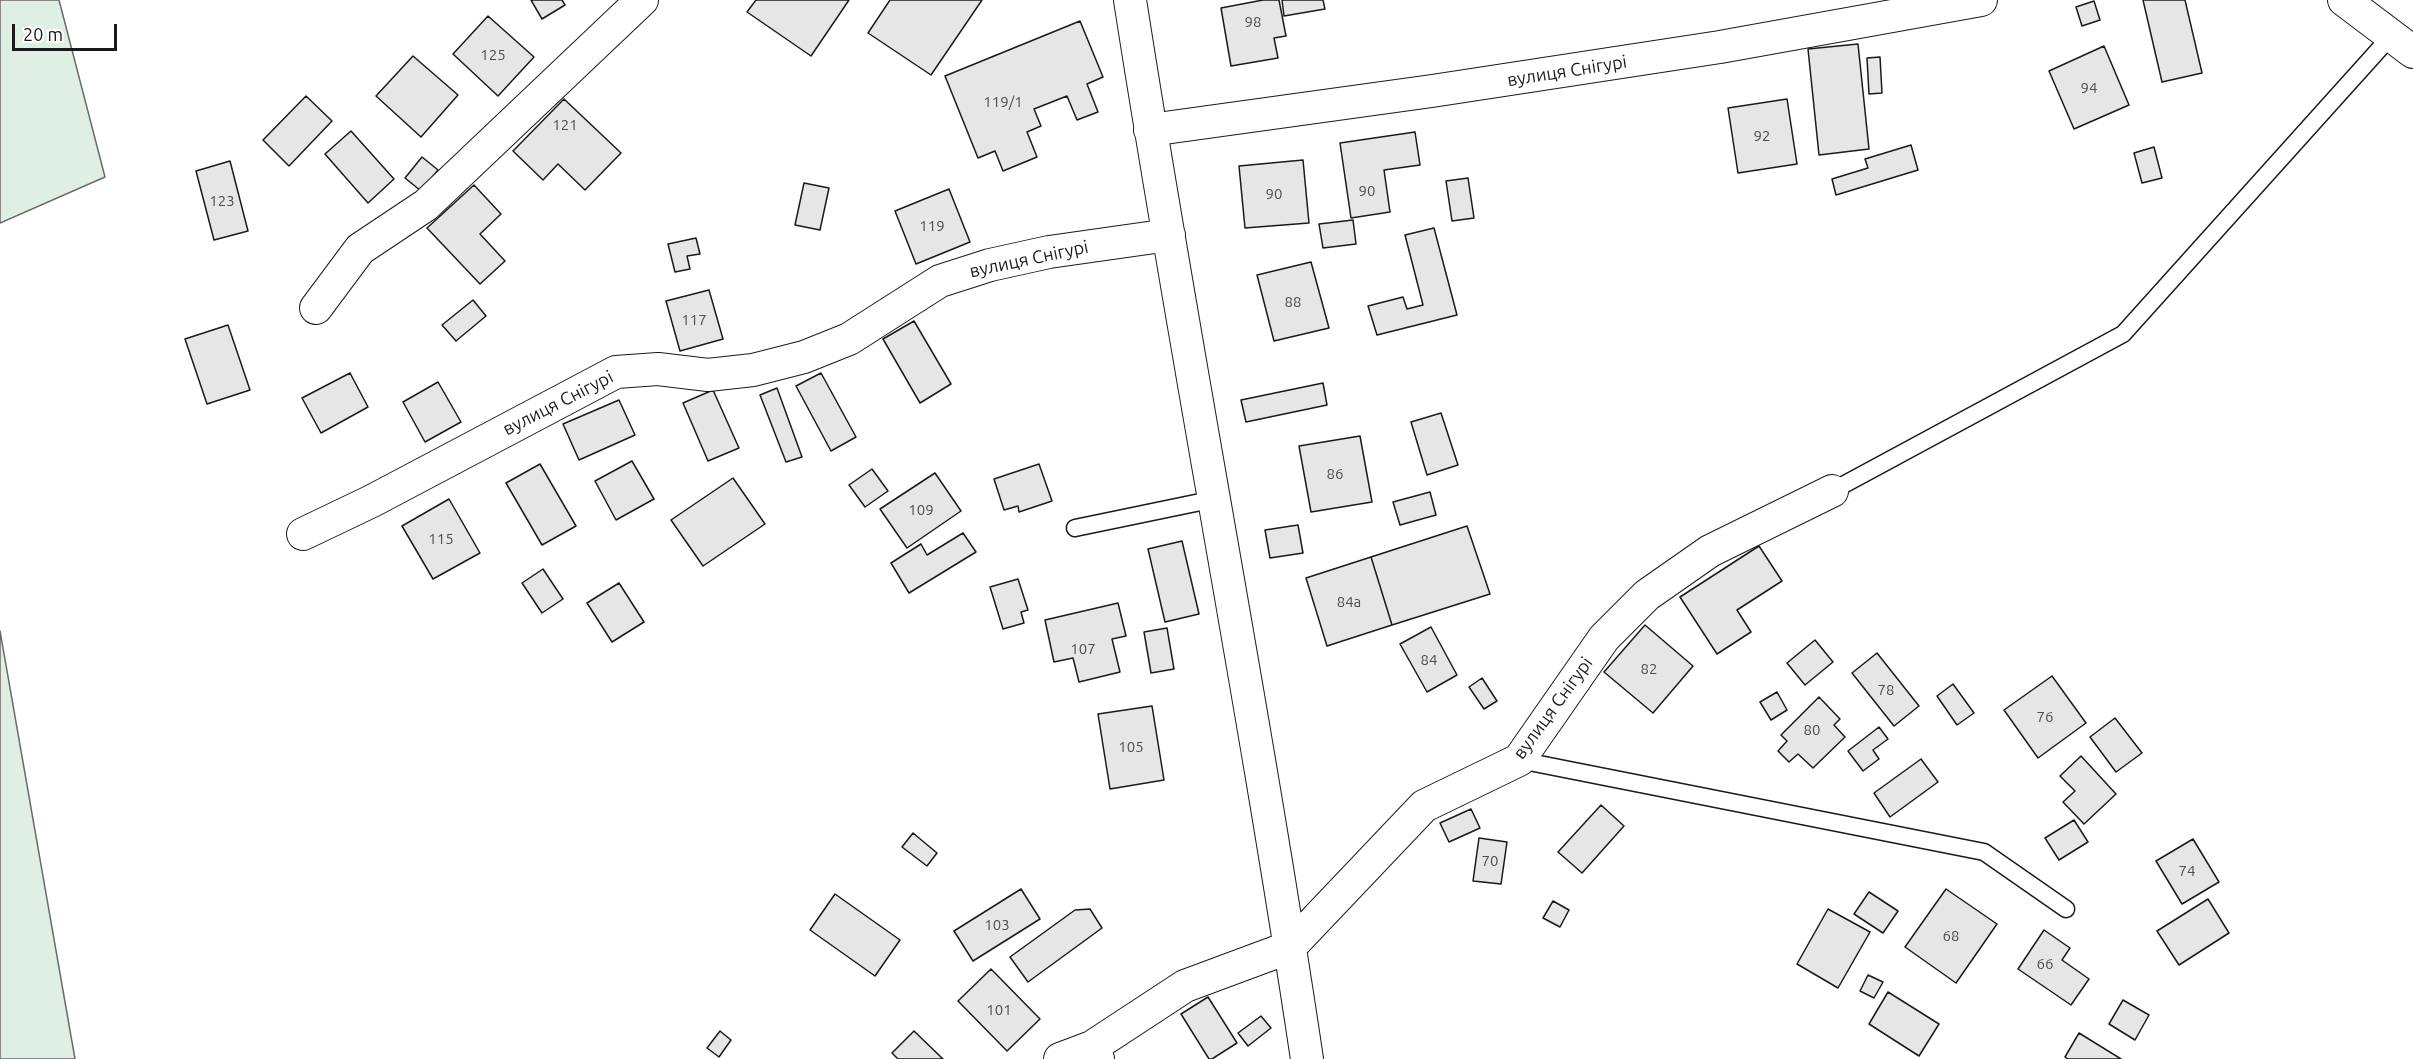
<!DOCTYPE html>
<html>
<head>
<meta charset="utf-8">
<style>
	body { margin:0 }
	#map { position:relative; width:2413px; height:1059px; overflow:hidden; background:#fff; font-family:Ubuntu,sans-serif }
	canvas { display:block }
	.scale { position:absolute; left:12px; top:24px; width:105px; height:27px; box-sizing:border-box; border:3px solid #1a1a1a; border-top:0; padding-left:8px; font-size:18px; line-height:21px; white-space:nowrap; color:#1a1a1a; -webkit-text-stroke:4px #fff; paint-order:stroke }
</style>
</head>
<body>
<div id="map">
<canvas width="2413" height="1059"></canvas>
<div class="scale">20 m</div>
</div>
<script>
const ctx = document.querySelector('canvas').getContext('2d');
ctx.lineJoin = 'round';
function fill(path, color) { ctx.fillStyle = color; ctx.fill(path, 'evenodd'); }
function stroke(path, color, width, dash) { ctx.strokeStyle = color; ctx.lineWidth = width; ctx.lineCap = dash ? 'butt' : 'round'; ctx.setLineDash(dash || []); ctx.stroke(path); }
function drawText(font, color, halo, rows, align = 'center') {
  ctx.font = font + ' Ubuntu,sans-serif'; ctx.lineWidth = 4.5; ctx.setLineDash([]); ctx.textBaseline = 'middle'; ctx.strokeStyle = halo; ctx.fillStyle = color; for (const [text, x, y, turn = 0] of rows) {
    ctx.save(); ctx.translate(x, y); ctx.rotate((+turn || 0) * Math.PI / 180); ctx.textAlign = isNaN(turn) ? turn : align; if (halo) ctx.strokeText(text, 0, 0); ctx.fillText(text, 0, 0); ctx.restore();
  }
}
const green = new Path2D(`
	M 0,0 L 59,0 L 105,177 L 0,223 Z
	M 0,631 L 75,1059 L 0,1059 Z`);
fill(green, '#e0efe3');
stroke(green, '#6a6a6a', 1.5);
const building = new Path2D(`
	M 531,0 L 562,0 L 565,5 L 542,19 Z
	M 756,0 L 849,0 L 811,56 L 747,12 Z
	M 890,0 L 982,0 L 931,75 L 868,33 Z
	M 1263,0 L 1279,0 L 1286,36 L 1274,38 L 1278,58 L 1231,66 L 1221,8 Z
	M 1282,0 L 1323,0 L 1325,9 L 1284,16 Z
	M 2143,0 L 2185,0 L 2202,73 L 2162,82 Z
	M 2094,1 L 2100,20 L 2082,26 L 2076,7 Z
	M 488,16 L 534,57 L 498,96 L 453,54 Z
	M 1080,21 L 1103,77 L 1087,84 L 1098,112 L 1077,120 L 1067,96 L 1034,109 L 1041,126 L 1027,132 L 1037,157 L 1003,171 L 995,151 L 978,158 L 945,76 Z
	M 1858,44 L 1869,149 L 1819,155 L 1808,49 Z
	M 2104,46 L 2129,105 L 2074,129 L 2049,71 Z
	M 413,56 L 458,95 L 421,137 L 376,96 Z
	M 1880,57 L 1882,93 L 1869,94 L 1867,58 Z
	M 306,96 L 332,121 L 289,166 L 263,140 Z
	M 564,99 L 621,153 L 585,190 L 558,164 L 543,180 L 513,151 Z
	M 1787,99 L 1797,164 L 1738,173 L 1728,108 Z
	M 351,131 L 394,179 L 368,203 L 325,154 Z
	M 1415,132 L 1420,165 L 1384,170 L 1390,212 L 1351,218 L 1340,143 Z
	M 1911,145 L 1918,170 L 1836,195 L 1832,179 L 1868,168 L 1865,159 Z
	M 2154,147 L 2162,178 L 2142,183 L 2134,153 Z
	M 422,157 L 438,170 L 421,191 L 405,178 Z
	M 1303,160 L 1309,223 L 1245,228 L 1239,166 Z
	M 230,161 L 248,231 L 214,240 L 196,171 Z
	M 1468,178 L 1474,218 L 1452,221 L 1446,181 Z
	M 804,183 L 829,188 L 820,230 L 795,225 Z
	M 474,185 L 501,214 L 480,234 L 505,261 L 480,284 L 427,228 Z
	M 949,189 L 970,242 L 916,264 L 895,211 Z
	M 1353,220 L 1356,244 L 1323,248 L 1319,224 Z
	M 1434,228 L 1457,315 L 1377,335 L 1368,306 L 1403,297 L 1407,309 L 1423,305 L 1405,235 Z
	M 696,238 L 700,254 L 687,256 L 690,269 L 675,272 L 668,244 Z
	M 1311,262 L 1329,328 L 1274,341 L 1257,275 Z
	M 709,290 L 723,339 L 680,351 L 666,301 Z
	M 473,300 L 486,316 L 456,341 L 442,325 Z
	M 914,321 L 951,384 L 920,403 L 883,339 Z
	M 228,325 L 250,390 L 207,404 L 185,339 Z
	M 350,373 L 368,407 L 321,433 L 302,398 Z
	M 821,373 L 856,437 L 831,451 L 796,386 Z
	M 438,382 L 461,422 L 425,442 L 403,402 Z
	M 1323,383 L 1327,405 L 1246,422 L 1241,400 Z
	M 777,388 L 802,457 L 786,462 L 760,395 Z
	M 713,390 L 739,448 L 708,461 L 683,403 Z
	M 619,400 L 635,435 L 579,460 L 563,424 Z
	M 1441,413 L 1458,465 L 1427,475 L 1411,422 Z
	M 1360,436 L 1372,502 L 1311,512 L 1299,446 Z
	M 632,461 L 654,499 L 616,520 L 595,481 Z
	M 540,464 L 576,526 L 542,545 L 506,483 Z
	M 1039,464 L 1052,501 L 1019,512 L 1018,506 L 1004,510 L 994,479 Z
	M 872,469 L 888,491 L 865,507 L 849,485 Z
	M 935,473 L 961,511 L 907,548 L 880,509 Z
	M 733,478 L 765,524 L 703,566 L 671,520 Z
	M 1430,492 L 1436,515 L 1400,525 L 1393,502 Z
	M 449,499 L 480,553 L 433,579 L 402,526 Z
	M 1298,525 L 1303,553 L 1270,558 L 1265,530 Z
	M 1467,526 L 1490,594 L 1392,625 L 1371,557 Z
	M 963,533 L 976,552 L 909,593 L 891,563 L 921,544 L 927,555 Z
	M 1182,541 L 1199,614 L 1165,622 L 1148,549 Z
	M 1759,546 L 1782,581 L 1737,610 L 1751,632 L 1717,654 L 1680,597 Z
	M 1371,557 L 1392,625 L 1327,646 L 1306,578 Z
	M 543,569 L 563,599 L 542,613 L 522,583 Z
	M 1018,579 L 1028,610 L 1021,612 L 1024,623 L 1003,629 L 990,587 Z
	M 619,583 L 644,622 L 612,642 L 587,603 Z
	M 1118,603 L 1126,636 L 1112,639 L 1120,672 L 1079,682 L 1073,658 L 1054,662 L 1045,620 Z
	M 1645,625 L 1693,666 L 1653,713 L 1604,672 Z
	M 1431,627 L 1457,675 L 1427,692 L 1400,644 Z
	M 1167,628 L 1174,669 L 1151,673 L 1144,632 Z
	M 1815,640 L 1833,662 L 1805,685 L 1787,663 Z
	M 1877,653 L 1919,706 L 1894,726 L 1852,673 Z
	M 2052,676 L 2086,723 L 2038,758 L 2004,710 Z
	M 1482,678 L 1497,701 L 1484,709 L 1469,687 Z
	M 1953,684 L 1974,713 L 1957,725 L 1937,696 Z
	M 1777,692 L 1787,710 L 1771,720 L 1760,702 Z
	M 1819,697 L 1840,719 L 1834,725 L 1845,737 L 1813,768 L 1798,754 L 1789,762 L 1778,751 L 1787,741 L 1781,735 Z
	M 1152,706 L 1164,780 L 1110,789 L 1098,714 Z
	M 2115,718 L 2142,753 L 2116,772 L 2090,737 Z
	M 1879,727 L 1888,739 L 1873,750 L 1879,759 L 1863,771 L 1848,751 Z
	M 2081,756 L 2116,794 L 2084,824 L 2063,802 L 2075,791 L 2060,776 Z
	M 1921,759 L 1938,782 L 1890,817 L 1874,793 Z
	M 1601,805 L 1624,826 L 1582,873 L 1558,852 Z
	M 1471,809 L 1480,828 L 1449,842 L 1440,823 Z
	M 2074,820 L 2088,842 L 2059,860 L 2045,838 Z
	M 913,833 L 937,853 L 927,866 L 902,847 Z
	M 1479,838 L 1507,842 L 1501,884 L 1473,881 Z
	M 2193,839 L 2219,882 L 2182,904 L 2156,861 Z
	M 1021,889 L 1040,919 L 973,961 L 954,931 Z
	M 1946,889 L 1997,924 L 1956,983 L 1905,947 Z
	M 1869,892 L 1898,911 L 1883,933 L 1854,914 Z
	M 835,894 L 900,940 L 875,976 L 810,930 Z
	M 2208,899 L 2229,933 L 2179,965 L 2157,931 Z
	M 1553,901 L 1569,910 L 1560,927 L 1543,918 Z
	M 1090,909 L 1102,928 L 1028,982 L 1010,957 L 1075,910 Z
	M 1828,909 L 1870,932 L 1838,988 L 1797,964 Z
	M 2044,930 L 2070,948 L 2062,960 L 2089,979 L 2071,1005 L 2018,969 Z
	M 991,969 L 1040,1019 L 1007,1051 L 958,1001 Z
	M 1868,975 L 1883,982 L 1874,998 L 1860,991 Z
	M 1888,992 L 1939,1024 L 1919,1056 L 1869,1024 Z
	M 1208,997 L 1237,1043 L 1212,1059 L 1209,1059 L 1181,1014 Z
	M 2123,1000 L 2149,1015 L 2135,1040 L 2109,1024 Z
	M 1261,1016 L 1271,1028 L 1248,1046 L 1238,1033 Z
	M 720,1031 L 731,1040 L 719,1057 L 707,1048 Z
	M 914,1031 L 943,1059 L 898,1059 L 892,1053 Z
	M 2079,1033 L 2121,1059 L 2068,1059 L 2065,1057 Z`);
fill(building, '#e6e6e6');
stroke(building, '#1a1a1a', 1.5);
const service = new Path2D(`
	M 1832,491 L 2123,334 L 2392,35
	M 1075,528 L 1215,499
	M 1519,760 L 1984,852 L 2066,909`);
const minor = new Path2D(`
	M 1130,0 C 1185,354 1254,705 1307,1059
	M 2344,0 L 2413,52
	M 1150,130 L 1432,91 L 1720,47 L 1981,0
	M 316,308 L 360,249 L 426,205 L 642,0
	M 303,534 L 372,501 L 616,372 L 658,369 L 708,375 L 753,370 L 804,357 L 849,339 L 940,281 L 990,265 L 1049,252 L 1169,235
	M 1060,1059 L 1092,1047
	M 1098,1059 L 1092,1047 L 1185,986 L 1290,947 L 1424,806 L 1519,760 L 1604,638 L 1647,595 L 1710,551 L 1832,491`);
stroke(service, '#1a1a1a', 19);
stroke(minor, '#1a1a1a', 34);
stroke(service, '#fff', 16);
stroke(minor, '#fff', 32);
drawText('15px', '#4d4d4d', null, [
	["98",1253,22],
	["125",493,55],
	["94",2089,88],
	["119/1",1003,102],
	["121",565,125],
	["92",1762,136],
	["90",1367,191],
	["90",1274,194],
	["123",222,201],
	["119",932,226],
	["88",1293,302],
	["117",694,320],
	["86",1335,474],
	["109",921,510],
	["115",441,539],
	["84а",1349,602],
	["107",1083,649],
	["84",1429,660],
	["82",1649,669],
	["78",1886,690],
	["76",2045,717],
	["80",1812,730],
	["105",1131,747],
	["70",1490,861],
	["74",2187,871],
	["103",997,925],
	["68",1951,936],
	["66",2045,964],
	["101",999,1010]
]);
drawText('18px', '#1a1a1a', '#fff', [
	["вулиця Снігурі",1567,71,-9],
	["вулиця Снігурі",1029,259,-12],
	["вулиця Снігурі",558,403,-27],
	["вулиця Снігурі",1553,708,-54]
]);
</script>
</body>
</html>
